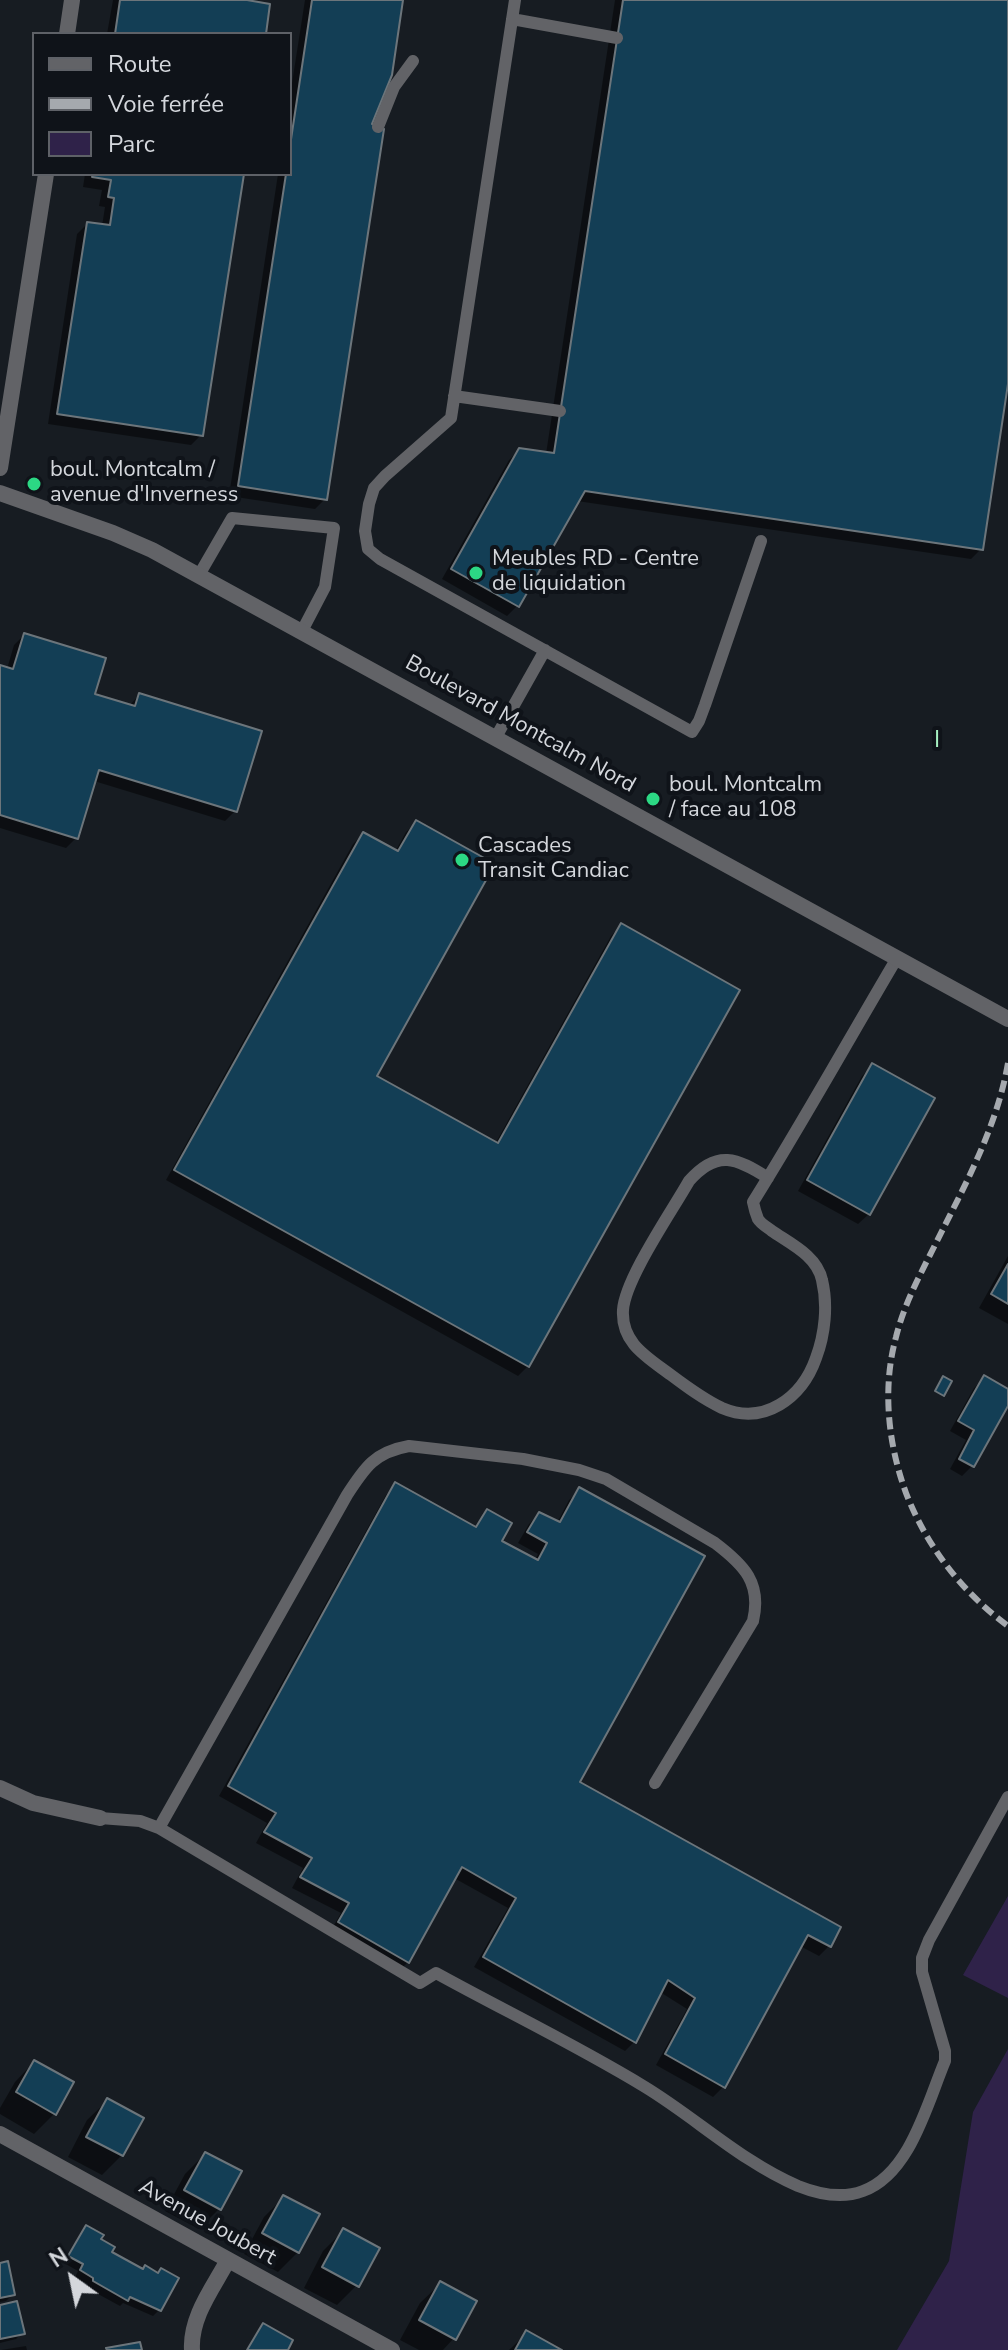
<!DOCTYPE html>
<html>
<head>
<meta charset="utf-8">
<style>
	body { margin:0 }
	#map { position:relative; width:1008px; height:2350px; overflow:hidden; background:#171c22; font-family:"Nunito Sans",sans-serif }
	canvas { display:block }
	.legend { position:absolute; left:32px; top:32px; width:260px; height:144px; box-sizing:border-box; background:#0f1319; border:2px solid #5e6167; margin:0; padding:10px 14px; list-style:none; font-size:24px; color:#d4d7dc }
	.legend li { display:flex; align-items:center; gap:16px; height:40px }
	.legend b { width:40px; border:2px solid #5e6167 }
	.north { position:absolute; left:32px; top:2238px; width:80px; height:80px; -webkit-text-stroke:6px #0f1319; paint-order:stroke; rotate:327deg; font-size:22px; font-weight:700; line-height:32px; text-align:center; color:#d4d7dc }
	.north::after { content:''; display:block; margin:auto; width:28px; height:36px; background:#d4d7dc; clip-path:polygon(50% 0,100% 100%,50% 72%,0 100%) }
</style>
</head>
<body>
<div id="map">
<canvas width="1008" height="2350"></canvas>
<ul class="legend">
<li><b style="height:10px;background:#626367"></b>Route</li>
<li><b style="height:10px;background:#a5a9ae"></b>Voie ferrée</li>
<li><b style="height:22px;background:#2f2249"></b>Parc</li>
</ul>
<div class="north">N</div>
</div>
<script>
const ctx = document.querySelector('canvas').getContext('2d');
ctx.lineJoin = 'round';
function fill(path, color) { ctx.fillStyle = color; ctx.fill(path, 'evenodd'); }
function stroke(path, color, width, dash) { ctx.strokeStyle = color; ctx.lineWidth = width; ctx.lineCap = dash ? 'butt' : 'round'; ctx.setLineDash(dash || []); ctx.stroke(path); }
function drawText(font, color, halo, rows, align = 'center') {
  ctx.font = font + ' "Nunito Sans",sans-serif'; ctx.lineWidth = 8; ctx.setLineDash([]); ctx.textBaseline = 'middle'; ctx.strokeStyle = halo; ctx.fillStyle = color; for (const [text, x, y, turn = 0] of rows) {
    ctx.save(); ctx.translate(x, y); ctx.rotate((+turn || 0) * Math.PI / 180); ctx.textAlign = isNaN(turn) ? turn : align; if (halo) ctx.strokeText(text, 0, 0); ctx.fillText(text, 0, 0); ctx.restore();
  }
}
fill(new Path2D(`
	M 1008,1896 L 1008,1998 L 963,1975 Z
	M 1008,2049 L 1008,2350 L 897,2350 L 949,2261 L 973,2112 Z`), '#2f2249');
fill(new Path2D(`
	M 113,0 L 233,0 L 264,34 L 107,34 Z
	M 305,0 L 401,0 L 369,126 L 325,499 L 315,509 L 229,496 L 278,174 L 290,174 L 290,96 Z
	M 615,0 L 1008,0 L 1008,371 L 981,549 L 971,559 L 577,501 L 517,606 L 507,616 L 442,579 L 509,460 L 519,450 L 546,454 Z
	M 85,174 L 242,174 L 201,435 L 191,445 L 48,424 L 77,234 L 87,224 L 102,226 L 105,207 L 99,206 L 102,190 L 83,187 Z
	M 24,635 L 92,696 L 128,707 L 139,695 L 235,811 L 225,821 L 94,781 L 76,838 L 66,848 L 0,828 L 0,667 L 7,669 L 14,645 Z
	M 416,822 L 374,1077 L 495,1144 L 611,936 L 621,925 L 528,1366 L 518,1376 L 166,1180 L 353,844 L 363,834 L 395,852 L 406,832 Z
	M 872,1066 L 869,1214 L 858,1224 L 798,1191 L 862,1076 Z
	M 1008,1256 L 1008,1324 L 979,1308 Z
	M 984,1378 L 1008,1391 L 1008,1402 L 972,1466 L 962,1476 L 950,1469 L 966,1440 L 950,1431 L 974,1388 Z
	M 396,1485 L 473,1528 L 487,1512 L 500,1542 L 535,1560 L 538,1554 L 518,1543 L 529,1524 L 539,1514 L 557,1523 L 569,1500 L 580,1490 L 578,1783 L 838,1928 L 829,1946 L 819,1956 L 800,1946 L 723,2087 L 713,2097 L 656,2065 L 687,2009 L 660,1992 L 635,2041 L 625,2051 L 474,1967 L 508,1908 L 454,1878 L 408,1962 L 398,1972 L 330,1932 L 341,1913 L 292,1888 L 303,1868 L 256,1843 L 267,1823 L 219,1796 L 386,1495 Z
	M 34,2062 L 54,2114 L 34,2134 L 0,2114 L 0,2108 L 15,2082 Z
	M 107,2101 L 122,2155 L 102,2175 L 68,2157 L 87,2120 Z
	M 205,2154 L 219,2209 L 199,2229 L 165,2211 L 185,2174 Z
	M 284,2197 L 298,2252 L 278,2272 L 244,2254 L 264,2217 Z
	M 86,2228 L 159,2310 L 153,2316 L 123,2303 L 120,2306 L 87,2288 L 88,2284 L 75,2277 L 78,2271 L 64,2263 L 80,2234 Z
	M 343,2231 L 357,2285 L 337,2305 L 304,2288 L 323,2251 Z
	M 0,2265 L 13,2294 L 6,2301 L 0,2302 Z
	M 440,2284 L 454,2338 L 443,2350 L 419,2350 L 400,2340 L 420,2303 Z
	M 0,2307 L 22,2333 L 16,2339 L 0,2343 Z
	M 527,2333 L 558,2350 L 509,2350 Z
	M 26,2346 L 27,2350 L 1,2350 Z`), '#0007');
const building = new Path2D(`
	M 120,0 L 247,0 L 270,4 L 266,34 L 115,34 Z
	M 312,0 L 403,0 L 392,75 L 372,124 L 384,129 L 327,500 L 238,486 L 286,174 L 290,174 L 290,146 Z
	M 623,0 L 1008,0 L 1008,384 L 983,550 L 585,491 L 519,607 L 451,569 L 519,448 L 554,453 Z
	M 93,174 L 244,174 L 203,436 L 57,414 L 87,222 L 110,225 L 114,198 L 108,197 L 111,180 L 92,177 Z
	M 24,633 L 106,658 L 95,694 L 135,706 L 139,693 L 262,731 L 237,812 L 99,770 L 78,839 L 0,815 L 0,665 L 13,669 Z
	M 416,820 L 495,864 L 377,1076 L 498,1143 L 621,923 L 740,990 L 529,1367 L 174,1170 L 363,832 L 398,851 Z
	M 872,1063 L 935,1098 L 870,1215 L 807,1180 Z
	M 1008,1264 L 1008,1304 L 991,1294 Z
	M 984,1375 L 1008,1389 L 1008,1406 L 974,1467 L 959,1459 L 974,1430 L 958,1421 Z
	M 943,1376 L 952,1381 L 944,1396 L 935,1391 Z
	M 395,1482 L 476,1527 L 487,1509 L 512,1523 L 502,1541 L 538,1560 L 547,1543 L 527,1532 L 539,1512 L 560,1522 L 579,1487 L 705,1556 L 580,1782 L 841,1927 L 831,1947 L 808,1935 L 725,2088 L 665,2054 L 695,1998 L 668,1980 L 636,2043 L 483,1957 L 516,1898 L 462,1867 L 409,1963 L 338,1922 L 349,1903 L 300,1877 L 312,1858 L 264,1832 L 276,1813 L 228,1786 Z
	M 34,2060 L 74,2082 L 56,2115 L 16,2092 Z
	M 107,2098 L 144,2118 L 123,2156 L 86,2137 Z
	M 205,2152 L 242,2171 L 221,2210 L 184,2190 Z
	M 283,2195 L 320,2214 L 299,2253 L 262,2233 Z
	M 86,2225 L 104,2235 L 101,2239 L 115,2247 L 112,2252 L 143,2269 L 145,2265 L 158,2273 L 161,2268 L 179,2278 L 161,2311 L 130,2297 L 128,2301 L 93,2281 L 93,2278 L 80,2270 L 83,2264 L 68,2256 Z
	M 343,2228 L 380,2248 L 359,2287 L 322,2267 Z
	M 8,2261 L 15,2295 L 0,2298 L 0,2263 Z
	M 440,2281 L 477,2301 L 456,2340 L 419,2320 Z
	M 17,2301 L 25,2334 L 0,2339 L 0,2305 Z
	M 263,2323 L 293,2340 L 288,2350 L 247,2350 Z
	M 526,2330 L 562,2350 L 515,2350 Z
	M 140,2342 L 142,2350 L 107,2350 L 106,2348 Z`);
fill(building, '#133e55');
stroke(building, '#6c757b', 2);
stroke(new Path2D(`
	M 515,0 L 451,418 L 385,476 L 374,488 L 369,504 L 365,531 L 368,549 L 380,559 L 692,732 L 699,721 L 705,705 L 761,541
	M 512,19 L 617,38
	M 378,127 L 394,87 L 413,61
	M 454,396 L 560,411
	M 199,575 L 232,518 L 334,528 L 325,587 L 302,631
	M 496,737 L 545,650
	M 768,1178 C 737,1158 717,1149 689,1181 C 672,1211 625,1279 623,1310 C 621,1343 647,1357 671,1375 C 687,1387 703,1399 722,1408 C 764,1426 802,1398 816,1358 C 825,1334 828,1305 822,1280 C 817,1256 791,1244 772,1231 C 767,1227 761,1224 758,1219 C 756,1214 754,1207 753,1202 C 803,1122 849,1039 897,958
	M 100,1818 L 140,1821 L 159,1828 L 420,1983 L 436,1973 C 505,2011 578,2046 645,2087 C 696,2118 742,2162 798,2186 C 818,2194 842,2199 863,2191 C 910,2174 927,2104 945,2061 L 945,2051 L 922,1972 L 922,1958 L 929,1940 L 1008,1797
	M 159,1828 L 347,1495 C 365,1467 375,1452 409,1446 L 523,1459 L 579,1470 L 606,1479 L 715,1543 C 744,1565 762,1583 753,1621 L 655,1783`), '#626367', 12);
stroke(new Path2D(`
	M 67,34 L 72,0
	M 0,468 L 46,174
	M 0,1788 L 33,1803 L 100,1818
	M 0,2134 L 392,2350
	M 192,2350 C 190,2317 213,2288 228,2260`), '#626367', 16);
stroke(new Path2D(`
	M 0,493 L 113,533 L 152,550 L 1008,1019`), '#626367', 16);
stroke(new Path2D(`
	M 1008,1063 C 997,1127 965,1185 936,1243 C 921,1273 904,1304 896,1337 C 882,1388 888,1444 906,1493 C 927,1547 962,1592 1008,1626`), '#a5a9ae', 6, [12, 6]);
for (const [x, y, r, color] of [
	[34,484,8,"#2cd884"],
	[476,573,8,"#2cd884"],
	[653,799,8,"#2cd884"],
	[462,860,8,"#2cd884"]
]) { const dot = new Path2D(); dot.arc(x, y, r, 0, 2 * Math.PI); ctx.fillStyle = color; ctx.fill(dot); stroke(dot, '#0f1319', 3); }
drawText('22px', '#d4d7dc', '#0f1319', [
	["boul. Montcalm /",50,471],
	["avenue d'Inverness",50,496],
	["Meubles RD - Centre",492,560],
	["de liquidation",492,585],
	["boul. Montcalm",669,786],
	["/ face au 108",669,811],
	["Cascades",478,847],
	["Transit Candiac",478,872]
], 'left');
drawText('22px', '#d4d7dc', '#0f1319', [
	["Boulevard Montcalm Nord",520,725,29],
	["Avenue Joubert",207,2223,29]
]);
ctx.letterSpacing = '2px';
drawText('24px', '#a5f0c0', '#0f1319', [
	["I",938,741]
]);
ctx.letterSpacing = '0px';
</script>
</body>
</html>
